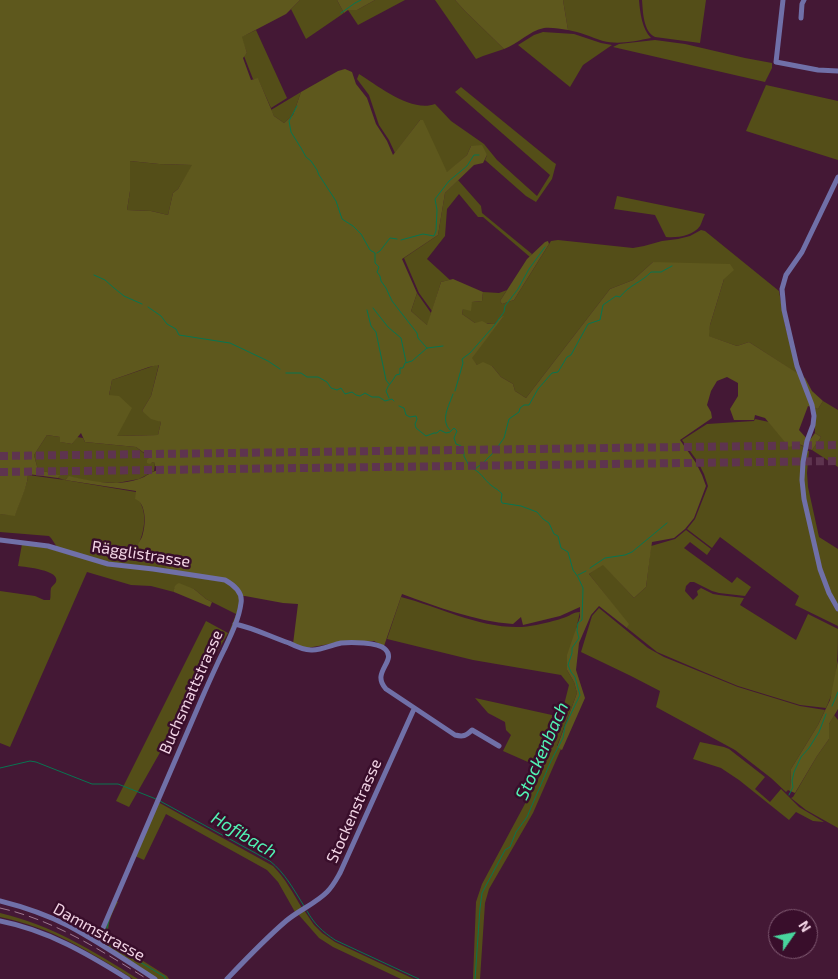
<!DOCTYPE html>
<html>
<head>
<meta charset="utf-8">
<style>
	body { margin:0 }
	#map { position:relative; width:838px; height:979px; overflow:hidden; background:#441835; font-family:"Exo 2",sans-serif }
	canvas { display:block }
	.north { position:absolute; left:768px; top:909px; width:50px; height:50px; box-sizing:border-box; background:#390e2b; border:1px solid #835d75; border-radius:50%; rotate:57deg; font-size:14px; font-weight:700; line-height:20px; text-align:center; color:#f2d4e5 }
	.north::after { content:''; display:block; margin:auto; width:18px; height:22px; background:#48d49d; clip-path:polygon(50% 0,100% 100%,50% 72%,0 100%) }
</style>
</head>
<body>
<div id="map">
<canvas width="838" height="979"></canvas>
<div class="north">N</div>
</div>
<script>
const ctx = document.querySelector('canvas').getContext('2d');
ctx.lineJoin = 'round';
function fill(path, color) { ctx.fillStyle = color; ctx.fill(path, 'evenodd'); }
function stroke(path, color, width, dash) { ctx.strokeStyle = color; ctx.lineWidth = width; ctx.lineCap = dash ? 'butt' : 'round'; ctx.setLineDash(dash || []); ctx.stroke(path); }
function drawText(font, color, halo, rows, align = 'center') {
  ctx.font = font + ' "Exo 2",sans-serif'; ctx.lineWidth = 5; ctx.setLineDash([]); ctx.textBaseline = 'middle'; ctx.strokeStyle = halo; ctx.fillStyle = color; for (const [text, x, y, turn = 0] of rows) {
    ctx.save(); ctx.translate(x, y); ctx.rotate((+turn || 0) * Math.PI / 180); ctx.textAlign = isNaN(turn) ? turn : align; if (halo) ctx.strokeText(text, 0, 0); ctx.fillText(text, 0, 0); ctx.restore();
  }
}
fill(new Path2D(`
	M 300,0 L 337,0 L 344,13 L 306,39 L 291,9 Z
	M 375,0 L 405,0 L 358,25 L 348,10 L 357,10 Z
	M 435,0 L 455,0 L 465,11 L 504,49 L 483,56 L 476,59 Z
	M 563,0 L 639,0 C 640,12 642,29 651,38 C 636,41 618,45 603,41 C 591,37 580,32 568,30 Z
	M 642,0 L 706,0 L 700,43 L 655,37 C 643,31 643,12 642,0 Z
	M 256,30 L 287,98 L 271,108 L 258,79 L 253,79 L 244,56 L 247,53 L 241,37 Z
	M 543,32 L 574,34 L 601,43 L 612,45 L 583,65 L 570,87 L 518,45 L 534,35 Z
	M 655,40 L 685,44 L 745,58 L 772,63 L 772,68 L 765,82 L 613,47 L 619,44 Z
	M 359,74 C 378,86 412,113 435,104 L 451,121 L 484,144 L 497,160 L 537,196 L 550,175 L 455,92 L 461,87 L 553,162 L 556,164 L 552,179 L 536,202 L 526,196 L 485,160 L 487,155 L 471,146 L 467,155 L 447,173 L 420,120 L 395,153 L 389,140 L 379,125 L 369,95 L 357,79 Z
	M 766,85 L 838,101 L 838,160 L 746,131 Z
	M 301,92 L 293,115 L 284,123 L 274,116 L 271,110 Z
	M 130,161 L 159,164 L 193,165 L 178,189 L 173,193 L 168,215 L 151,211 L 127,210 L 130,191 Z
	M 458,180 L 481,206 L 482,213 L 532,254 L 530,257 L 483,217 L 478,217 L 459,194 L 447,209 L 445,236 L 427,259 L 450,280 L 441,282 L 432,311 L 419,293 L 404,258 L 438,235 L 445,193 Z
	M 617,196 L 705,214 C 703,218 702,222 700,226 C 693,236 677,238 666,237 L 655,215 L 614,209 Z
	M 701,230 L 705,231 L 779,291 L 785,325 L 798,374 L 749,342 L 737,346 L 708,336 L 710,325 L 724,279 L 653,262 L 633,280 L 610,289 L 526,398 L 515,391 L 513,384 L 501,377 L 492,366 L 477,365 L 471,358 L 503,317 L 501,317 L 494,324 L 475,323 L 462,314 L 463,309 L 472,302 L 482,301 L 483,292 L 499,293 L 507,290 L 500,301 L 502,304 L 514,300 L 551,241 L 558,240 L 633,248 L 644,246 L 662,241 L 678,239 L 690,236 Z
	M 417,293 L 431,313 L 428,326 L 411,311 Z
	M 159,364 L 151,396 L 142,411 L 161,422 L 158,435 L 117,436 L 109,395 L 112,380 Z
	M 823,401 L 838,410 L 838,467 L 812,450 L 821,437 L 815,433 L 815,408 L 818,409 Z
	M 755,419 L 769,422 L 789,446 L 799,444 L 804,447 L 802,500 L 833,605 L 838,612 L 838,626 L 795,605 L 799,596 L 720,537 L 712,548 L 687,529 L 695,519 L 708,486 L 704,474 L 698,462 L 682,440 L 707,424 L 754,421 Z
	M 47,435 L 60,437 L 61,442 L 72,444 L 77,437 L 83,438 L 85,442 L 136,447 L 150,458 L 152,462 L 155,463 L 154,471 L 139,479 L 117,483 L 93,482 L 71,477 L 67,478 L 65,480 L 136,492 C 137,497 139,500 141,504 C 147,516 144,533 138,545 L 151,559 L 155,559 L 165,562 L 167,565 L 166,570 L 102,561 L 57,547 L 51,538 L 49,536 L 0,532 L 0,514 L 15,515 C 18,505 28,484 28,475 L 65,480 L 58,478 L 59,475 L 38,470 L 34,455 Z
	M 807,451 L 809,451 L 807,473 L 808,487 L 819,537 L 838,549 L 838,606 L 831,594 L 822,569 L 805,499 L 803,473 Z
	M 686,530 L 711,549 L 707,555 L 690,542 L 684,548 L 732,583 L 737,577 L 751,587 L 745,596 L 719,593 L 712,591 L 694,582 L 690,582 L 686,586 L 685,591 L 693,600 L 698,595 L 697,591 L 701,588 L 713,594 L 719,595 L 744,598 L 740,605 L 796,640 L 808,614 L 838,629 C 838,655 838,684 826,708 L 800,705 L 738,686 L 704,672 L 657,652 L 627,628 L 628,624 L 589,574 L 603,564 L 634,598 L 646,587 L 651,546 L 675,539 Z
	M 22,544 L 36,545 L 93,561 L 225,582 L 238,592 L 240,604 L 232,629 L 226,640 L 236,614 L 206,599 L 194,589 L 174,588 L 174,592 L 151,586 L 131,585 L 87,572 L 10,747 L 0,743 L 0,591 L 35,596 L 44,600 L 50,600 C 51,596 50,592 51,588 C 52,586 55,584 56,582 C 61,570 25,567 18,566 Z
	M 401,597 C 440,607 478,628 520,627 C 530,627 556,621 566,617 C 571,615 574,612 580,612 L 567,670 L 574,682 L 577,693 L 557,746 L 561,749 L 533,813 L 489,889 L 485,903 L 480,979 L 473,979 L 476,902 L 482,884 L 542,772 L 541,768 L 537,766 L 503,751 L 511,735 L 506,730 L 505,722 L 488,713 L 475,698 L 561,717 L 569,685 L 561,675 L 473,660 L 387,639 Z
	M 599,608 L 648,648 L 664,657 L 738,687 L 800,706 L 825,710 L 818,725 L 791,769 L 790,791 L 788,790 L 786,792 L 771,778 L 735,750 L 656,707 L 660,691 L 631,676 L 581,652 L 592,616 Z
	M 206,621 L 228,633 L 129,807 L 116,801 Z
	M 834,715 L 838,720 L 838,828 L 806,810 L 791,798 L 793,797 L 817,756 L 829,739 L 829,724 Z
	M 700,742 L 724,747 L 729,749 L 765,777 L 755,789 L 770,802 L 781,789 L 799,807 L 824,822 L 813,821 L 796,812 L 789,820 L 739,780 L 721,768 L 693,759 Z
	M 158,802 L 273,866 C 285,878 293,893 302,908 L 295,912 L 278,882 L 267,870 L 166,814 L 144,860 L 135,856 Z
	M 116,901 L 118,902 C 112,913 105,927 110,940 L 167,976 L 169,979 L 158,979 L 104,945 L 102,942 L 102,937 Z
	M 304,910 L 314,925 L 322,933 L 335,942 L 414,979 L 401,979 L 333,947 L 319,938 L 298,914 Z
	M 0,913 C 52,925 93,951 138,979 L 133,979 C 88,951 53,928 0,917 Z`), '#544e18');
fill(new Path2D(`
	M 0,0 L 300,0 L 286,14 L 242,37 L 247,53 L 243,58 L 251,80 L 258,78 L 274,116 L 284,123 L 293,115 L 301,92 L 338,71 L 345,69 L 352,72 L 356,84 L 367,98 L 376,124 L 387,141 L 393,155 L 420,120 L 423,120 L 447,172 L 467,155 L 471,146 L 482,145 L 487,155 L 483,163 L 474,165 L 445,193 L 438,235 L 402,259 L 417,293 L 411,311 L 427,325 L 441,282 L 453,279 L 483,292 L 482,301 L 472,302 L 471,311 L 463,309 L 462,314 L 475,323 L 482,321 L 488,324 L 494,324 L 501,317 L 504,316 L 472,358 L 477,365 L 483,362 L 492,366 L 501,377 L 513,384 L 515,391 L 526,398 L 610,289 L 633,280 L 653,262 L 730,264 L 734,270 L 724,279 L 710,325 L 709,336 L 737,346 L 749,342 L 805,378 L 812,391 L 823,401 L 818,409 L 808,406 L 799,430 L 809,441 L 815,433 L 821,437 L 812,450 L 799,444 L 789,447 L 765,418 L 755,415 L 754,420 L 734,420 L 730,409 L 738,396 L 738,383 L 727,377 L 717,381 L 711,391 L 707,405 L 711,412 L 712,418 L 680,440 L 696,463 L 702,475 L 706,486 L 694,518 L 685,529 L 674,538 L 652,542 L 646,587 L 634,598 L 603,565 L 589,574 L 629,624 L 627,628 L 599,606 L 591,615 L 579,643 L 576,670 L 585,698 L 562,750 L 557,747 L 577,693 L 574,682 L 567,670 L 567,655 L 580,617 L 580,607 L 560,616 L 523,625 L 521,617 L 513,624 C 474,621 438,607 402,594 L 384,646 L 374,641 L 341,642 L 307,648 L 293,644 L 298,604 L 283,603 L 245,596 L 242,596 L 225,579 L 166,570 C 167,559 164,563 158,562 L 155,559 C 148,559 142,559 138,553 C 139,550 138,547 138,544 C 139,542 141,539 142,537 C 146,526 147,503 135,499 L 136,491 L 65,480 L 69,476 C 91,481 116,487 139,479 C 146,477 151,471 160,470 L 160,468 L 155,466 L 155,463 L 152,462 L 150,464 L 147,463 L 147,460 L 150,457 L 136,447 L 85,442 L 81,433 L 72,444 L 60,442 L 60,437 L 47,435 L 34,455 L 38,470 L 60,475 L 58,478 L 28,474 C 28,486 19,503 15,516 L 0,514 ZM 130,161 L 159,164 L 192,165 L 178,189 L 173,193 L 168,215 L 151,211 L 127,210 L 130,191 ZM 159,365 L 151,396 L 142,411 L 151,419 L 161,422 L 158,435 L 117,436 L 132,408 L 119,396 L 109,395 L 112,380 L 149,367 Z
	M 337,0 L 375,0 L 357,10 L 348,10 L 344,13 Z
	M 455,0 L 563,0 L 568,30 C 560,29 551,27 544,28 C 529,31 518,44 504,49 L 465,11 Z
	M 548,241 L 549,244 L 514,300 L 502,304 L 500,301 L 527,259 L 545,242 Z
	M 179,583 L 194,589 L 206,599 L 212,602 L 210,607 L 174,592 C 174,588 174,585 179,583 Z
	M 838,660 L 838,709 L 829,724 L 829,739 L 817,756 L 795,793 L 790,791 L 791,769 L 818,725 L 830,700 Z`), '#5e581d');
stroke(new Path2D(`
	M 341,13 L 355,3 L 361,0
	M 297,106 L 289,121 L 291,132 L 301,148 L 306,157 L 311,161 L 317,170 L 319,175 L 336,201 L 342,219 L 353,226 L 361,234 L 370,250 L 375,253 L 375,263 L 379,267 L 377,272 L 380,276 L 381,281 L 386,288 L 392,301 L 417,333 L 418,338 L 427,348
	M 401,240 L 423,234 L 434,236 L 436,231 L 437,210 L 435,199 L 449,181 L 467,166 L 474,155 L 479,155
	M 377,253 L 380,251 L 390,238 L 397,239
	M 94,275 L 105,280 L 114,288 L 124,296 L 142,304
	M 148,307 L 161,316 L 167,324 L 176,329 L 179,335 L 230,343 L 268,361 L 280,369
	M 373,308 L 388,327 L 401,338 L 406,362
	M 367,310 L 371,326 L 376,332 L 386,380 L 389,384
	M 286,373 L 301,373 L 307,377 L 318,377 L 327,382 L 331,388 L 337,390 L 341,388 L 345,394 L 352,392 L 356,395 L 360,396 L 365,393 L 372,397 L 379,397 L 385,401 L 392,399 L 394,401
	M 455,391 L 463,363 L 462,359 L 470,353 L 493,327 L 504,312 L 505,306 L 518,289 L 529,269 L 545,247
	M 389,398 L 386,391 C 388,385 393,381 396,375 L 400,374 L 400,368 L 403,368 L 405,363 L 412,361 L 427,348 L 443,346
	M 399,406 L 404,408 L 406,415 L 410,417 L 416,416 L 417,419 L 415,424 L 416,428 L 426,436 L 434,433 L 437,433 L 440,430 L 446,433 L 450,432 L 454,428 L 457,431 L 454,438 L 456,444 C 459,445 462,446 463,448 C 464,451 464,454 464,456 C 466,461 468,462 469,467 C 481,471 483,479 492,486 C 496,489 499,490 502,494 L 501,500 L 502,503 L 521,506 L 537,512 L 543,519 L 549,523 L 554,534 L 558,536 L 561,548 L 568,552 L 573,570 L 578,577 L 583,588 L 582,620 L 578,623 L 577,631 L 579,638 L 572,648 L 572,653 L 568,665 L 571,672 L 575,677 L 580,695 L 565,726 L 563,738 L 551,761 L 527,817 L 516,832 L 510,847 L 505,850 L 482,893 L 480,908 L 475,979
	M 450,430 C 440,420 449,406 453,394
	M 475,469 L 483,463 L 494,452 L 504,438 L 509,419 L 519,412 L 520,408 L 524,405 L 529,405 L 538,389 L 552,373 L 558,372 L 567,357 L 571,355 L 588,324 L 600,320 L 603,305 L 616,296 L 620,297 C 629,285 642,282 651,272 L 661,272 L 672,266
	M 590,568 L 605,558 L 625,555 L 632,552 L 667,523
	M 578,575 L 586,571
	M 832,706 L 838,692
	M 0,768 L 30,761 L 36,762 L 92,784 L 118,784 L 156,799
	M 789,795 L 793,787 L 792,781 L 794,772 L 801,757 L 809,748 L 819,732 L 826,714
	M 160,801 L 270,861 C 285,873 294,890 304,906
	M 307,911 C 315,925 322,931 335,940 L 419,979
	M 109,920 C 107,928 104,936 108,943 L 165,977 L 165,979`), '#087551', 1);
stroke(new Path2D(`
	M 0,456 L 838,445
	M 0,472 L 838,461`), '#5e344f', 8, [8, 4]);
stroke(new Path2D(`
	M 783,0 L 776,62 L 818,70 L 838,71
	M 801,18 L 802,4 L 804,0
	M 838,177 L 802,252 L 786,275 L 782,289 L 784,310 L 790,336 L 797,366 L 812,405 L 814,416 L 813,425 L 807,441 L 803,462 L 802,480 L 804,499 L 820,569 L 829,593 L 838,609
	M 0,540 L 48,546 L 108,564 L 153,569 L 225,580 C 234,585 243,592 241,603 C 239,619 231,635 224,650 C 216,666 209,682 202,698 C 167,779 132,861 97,942
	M 235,624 C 254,628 271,637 289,643 C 295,646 304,650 311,650 C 319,651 332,645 341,643 C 350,642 378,642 385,649 C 398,661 370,672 386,689 L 455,735 C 463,737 466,736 472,730 L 499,746
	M 0,901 C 24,907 47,915 69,926 C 99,942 127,961 155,979
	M 0,921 C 47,930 88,954 128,979
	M 227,979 C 246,959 265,939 286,921 C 299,910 315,904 327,892 C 333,886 336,880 340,873 L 414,709`), '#7070a8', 5);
stroke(new Path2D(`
	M 0,908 C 54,920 100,950 147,979`), '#9d788f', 1, [10, 5]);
drawText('16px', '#f2d4e5', '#390e2b', [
	["Rägglistrasse",141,554,9],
	["Buchsmattstrasse",191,692,-66],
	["Stockenstrasse",354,811,-66],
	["Dammstrasse",99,932,29]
]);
drawText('italic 18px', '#51f3b4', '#390e2b', [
	["Stockenbach",542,751,-66],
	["Hofibach",244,835,31]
]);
</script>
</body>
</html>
